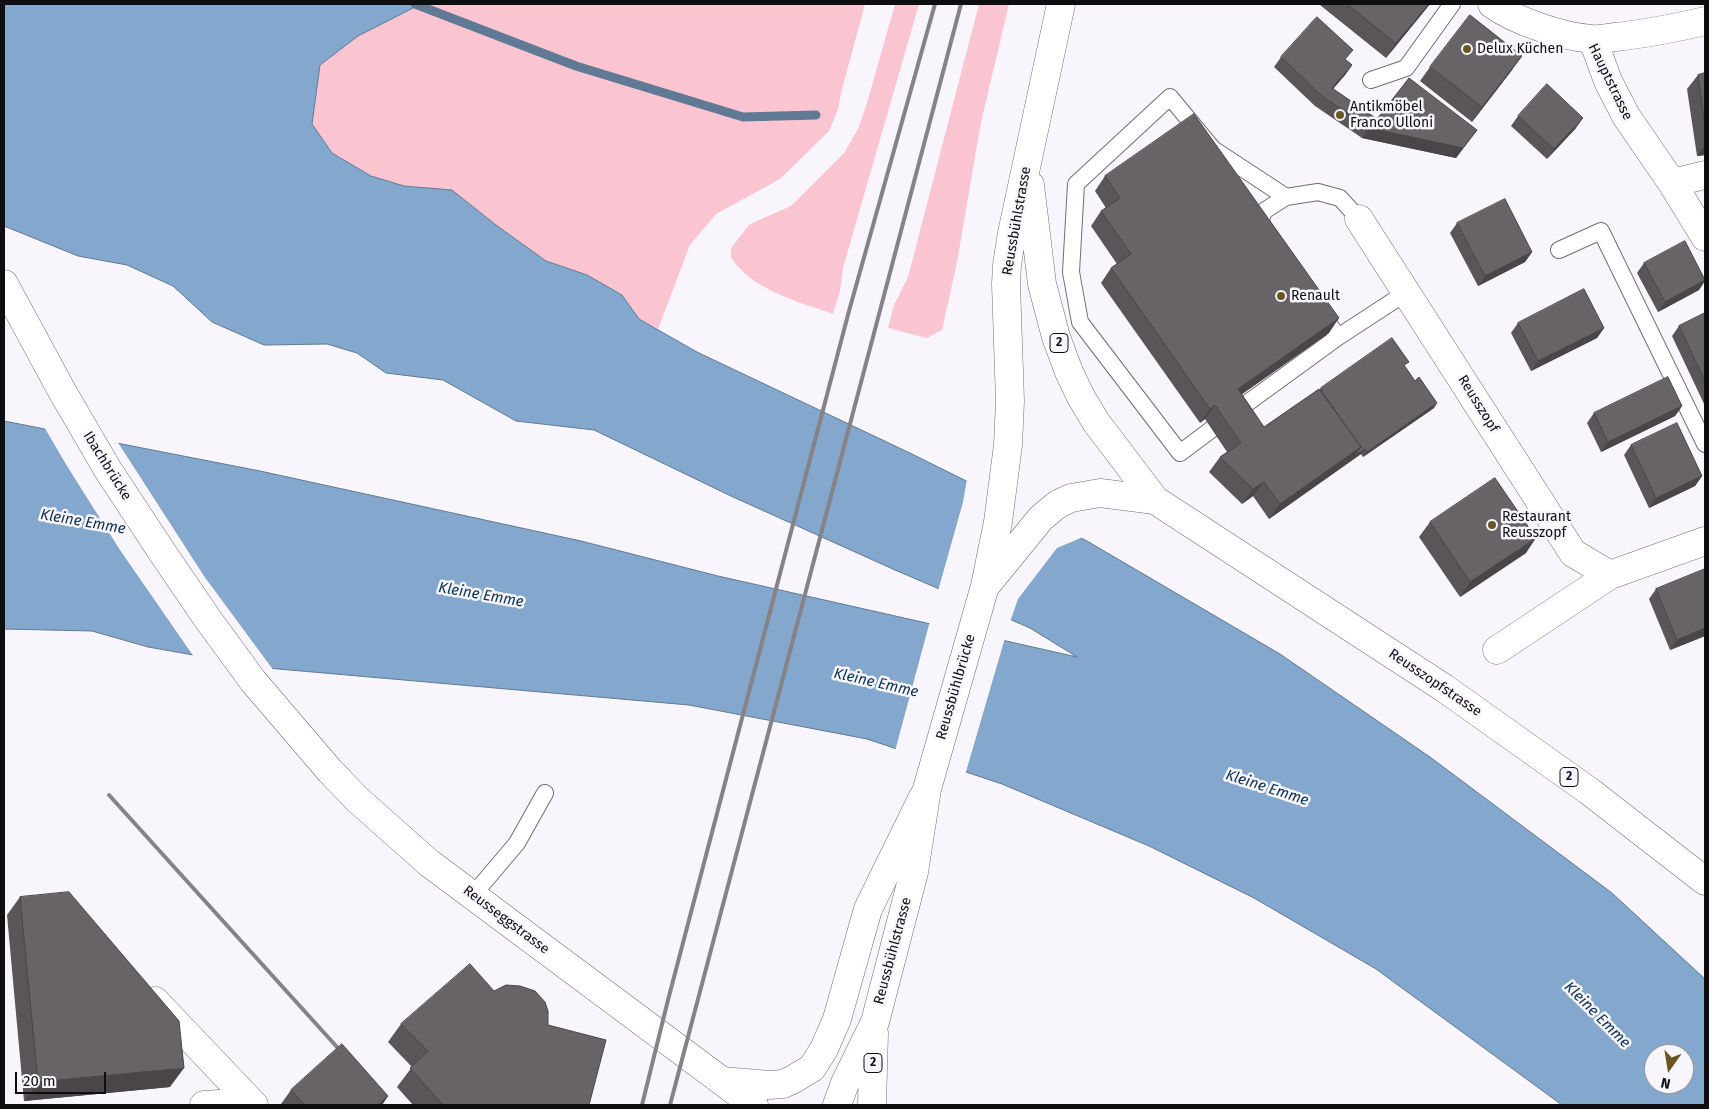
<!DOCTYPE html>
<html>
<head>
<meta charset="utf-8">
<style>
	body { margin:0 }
	#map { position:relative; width:1709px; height:1109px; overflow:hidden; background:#f8f5fc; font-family:"Fira Sans",sans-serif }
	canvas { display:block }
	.frame { position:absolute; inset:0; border:5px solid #0e0d0f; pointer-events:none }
	.north { position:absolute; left:1644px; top:1044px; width:50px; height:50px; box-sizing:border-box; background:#f8f5fc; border:1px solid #9a989d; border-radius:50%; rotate:193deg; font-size:14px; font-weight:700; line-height:20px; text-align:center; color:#0e0d0f }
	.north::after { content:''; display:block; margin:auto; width:18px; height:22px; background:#695624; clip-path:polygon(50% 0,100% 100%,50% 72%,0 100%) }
	.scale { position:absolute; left:15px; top:1072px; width:91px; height:22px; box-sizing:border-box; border:2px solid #0e0d0f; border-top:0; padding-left:6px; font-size:15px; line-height:18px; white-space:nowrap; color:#0e0d0f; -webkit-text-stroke:4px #f8f5fc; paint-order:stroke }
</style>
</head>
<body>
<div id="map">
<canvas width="1709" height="1109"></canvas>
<div class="frame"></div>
<div class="north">N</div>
<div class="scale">20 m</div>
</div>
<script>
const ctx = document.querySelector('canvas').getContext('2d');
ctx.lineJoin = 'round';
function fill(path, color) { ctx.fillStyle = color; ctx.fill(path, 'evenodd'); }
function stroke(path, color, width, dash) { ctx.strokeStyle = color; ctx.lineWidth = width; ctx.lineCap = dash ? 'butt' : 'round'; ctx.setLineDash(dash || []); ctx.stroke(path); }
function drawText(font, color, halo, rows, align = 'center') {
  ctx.font = font + ' "Fira Sans",sans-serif'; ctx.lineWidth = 5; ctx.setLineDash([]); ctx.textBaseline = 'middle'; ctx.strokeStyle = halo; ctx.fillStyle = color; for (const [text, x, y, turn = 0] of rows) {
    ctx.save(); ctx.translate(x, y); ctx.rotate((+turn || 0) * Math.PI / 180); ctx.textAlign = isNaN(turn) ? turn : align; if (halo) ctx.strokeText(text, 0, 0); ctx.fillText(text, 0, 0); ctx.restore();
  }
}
fill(new Path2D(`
	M 421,4 L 865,4 L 841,93 L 838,109 L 829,131 L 780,179 L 716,214 L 690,245 L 658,329 L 639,319 L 622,295 L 587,275 L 546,261 L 496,225 L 452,190 L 404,186 L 371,176 L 332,153 L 312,124 L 320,64 L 358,36 Z
	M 895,4 L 919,4 L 843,268 L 840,291 L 833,314 C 797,301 754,291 731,258 L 731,248 L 750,224 L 791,206 L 844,153 L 858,129 L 867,103 Z
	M 979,4 L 1009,4 L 981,122 L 957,262 L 942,330 L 927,338 L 888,328 L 894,305 L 908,277 Z`), '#fac5d1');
const water = new Path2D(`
	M 4,4 L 421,4 L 358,36 L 320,65 L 312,124 L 332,153 L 371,176 L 404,186 L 452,190 L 496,225 L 546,261 L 587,275 L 622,295 L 639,319 L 697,352 L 912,454 L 1087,541 L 1280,654 L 1430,757 L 1612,893 L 1705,979 L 1705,1105 L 1562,1105 L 1376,969 L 1254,898 L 1149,846 L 1002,784 L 867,739 L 689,705 L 267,668 L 148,647 L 92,631 L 4,629 L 4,421 L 260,471 L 581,541 L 718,576 L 1077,657 L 1030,628 L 895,570 L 733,497 L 594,430 L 516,421 L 443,380 L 386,373 L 357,353 L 327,344 L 264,345 L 212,322 L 173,286 L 127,265 L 78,256 L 4,226 ZM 1654,1054 L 1684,1054 L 1684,1084 L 1654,1084 Z`);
fill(water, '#83a7cd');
stroke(water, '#607994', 1);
fill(new Path2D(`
	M 43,425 L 117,441 L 204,576 L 274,671 L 194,657 L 120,550 L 67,466 Z
	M 967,479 L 1083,537 L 1057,548 L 1018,599 L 1010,622 L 938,591 L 963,502 Z
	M 930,621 L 1005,638 L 965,775 L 895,751 Z`), '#f8f5fc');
stroke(new Path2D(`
	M 415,4 L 576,66 L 743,117 L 816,115`), '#607994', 9);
const lane = new Path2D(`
	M 1371,80 L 1406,68 L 1452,4
	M 1266,231 L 1260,223 L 1264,211 L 1286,197 L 1318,192 L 1340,198 L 1359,219
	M 1559,250 L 1601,231 L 1705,444
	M 1319,309 L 1338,337
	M 1235,412 L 1338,337 L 1407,292
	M 1212,429 L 1180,453 L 1080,322 L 1071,272 L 1076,184 L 1170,97 L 1213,149 L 1286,197
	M 473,895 L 517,843 L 545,793`);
const street = new Path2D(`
	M 1593,40 L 1608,81 L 1626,116 L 1672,183 L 1705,237
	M 1672,183 L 1705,175
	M 1359,219 L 1573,553 L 1610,575
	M 1497,650 L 1610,575 L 1705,541
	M 155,1001 L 254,1105
	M 204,1105 L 250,1102`);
const secondary = new Path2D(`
	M 1492,4 C 1515,21 1563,37 1592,39 C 1599,40 1607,38 1615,37 C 1645,34 1675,28 1705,21
	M 4,284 L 62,391 L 108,470 L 162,552 L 207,618 L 253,681 L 330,771 L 358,800 L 429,863 L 754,1105
	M 722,1081 L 769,1085 L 783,1084 L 792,1080 L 812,1068 L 824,1049 L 837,1019 L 868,909 L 923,797`);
const primary = new Path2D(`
	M 1030,185 L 1042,284 L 1056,337 L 1069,372 L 1081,397 L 1096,422 L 1155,500 L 1444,688 L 1589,791 L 1705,881
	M 988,583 L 1041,518 L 1058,504 L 1071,498 L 1100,493 L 1155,500
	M 837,1105 L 845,1083 L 875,1022 L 914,872 L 927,789 L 985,586 L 998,522 L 1008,445 L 1010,401 L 1006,284 L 1007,265 L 1012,233 L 1061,4
	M 872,1105 L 874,1033`);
stroke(lane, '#716e74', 18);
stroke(street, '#716e74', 29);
stroke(secondary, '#716e74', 29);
stroke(primary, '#716e74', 29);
stroke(lane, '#fff', 16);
stroke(street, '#fff', 28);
stroke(secondary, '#fff', 28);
stroke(primary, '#fff', 28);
stroke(new Path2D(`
	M 109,795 L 346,1057
	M 642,1105 L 668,1000 L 849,311 L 935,4
	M 670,1105 L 961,4`), '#858387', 4);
fill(new Path2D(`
	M 1321,4 L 1430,4 L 1386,58 L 1320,5 Z
	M 1281,57 L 1346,60 L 1352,65 L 1345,75 L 1333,89 L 1377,119 L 1477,130 L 1456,158 L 1362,138 L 1315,106 L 1274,67 Z
	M 1430,67 L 1512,70 L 1472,122 L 1420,81 Z
	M 1705,73 L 1705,155 L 1697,156 L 1687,89 L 1698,75 Z
	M 1518,116 L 1576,128 L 1547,159 L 1511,126 Z
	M 1105,176 L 1329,333 L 1242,394 L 1264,427 L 1320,389 L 1321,388 L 1405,367 L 1434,408 L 1363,457 L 1361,454 L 1351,461 L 1269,519 L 1253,496 L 1242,504 L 1209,472 L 1220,457 L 1227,452 L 1205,419 L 1200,423 L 1101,283 L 1111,268 L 1117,264 L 1091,226 L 1101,211 L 1106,208 L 1095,191 Z
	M 1457,223 L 1532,252 L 1525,262 L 1478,286 L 1450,233 Z
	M 1644,263 L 1705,281 L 1699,290 L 1658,312 L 1637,273 Z
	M 1705,313 L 1705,406 L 1672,336 L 1679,326 Z
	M 1518,323 L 1604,328 L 1597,338 L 1531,371 L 1511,333 Z
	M 1682,406 L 1675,416 L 1601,452 L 1587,423 L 1594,413 Z
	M 1631,445 L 1702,476 L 1695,486 L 1649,508 L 1624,455 Z
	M 1430,522 L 1526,553 L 1460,597 L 1419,537 Z
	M 1705,570 L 1705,636 L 1670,650 L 1649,599 L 1656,589 Z
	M 20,897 L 170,1087 L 24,1101 L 7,915 Z
	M 494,991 L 548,1025 L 589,1105 L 413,1105 L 397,1087 L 412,1067 L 388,1042 L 401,1024 Z
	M 291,1090 L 388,1096 L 382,1105 L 282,1105 L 281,1104 Z`), '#595559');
fill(new Path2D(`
	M 1429,4 L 1430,4 L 1426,9 L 1386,58 L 1396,43 Z
	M 1522,56 L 1512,70 L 1472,122 L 1482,107 Z
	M 1352,65 L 1345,75 L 1325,98 L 1332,88 Z
	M 1583,118 L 1576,128 L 1547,159 L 1554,149 Z
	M 1369,128 L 1477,130 L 1456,158 L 1362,138 Z
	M 1705,145 L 1705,155 L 1697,156 Z
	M 1532,252 L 1525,262 L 1478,286 L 1485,276 Z
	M 1705,280 L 1699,290 L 1658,312 L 1665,302 Z
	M 1339,318 L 1329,333 L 1228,404 L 1238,389 Z
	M 1604,328 L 1597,338 L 1531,371 L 1538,361 Z
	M 1437,403 L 1434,408 L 1363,457 L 1367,452 Z
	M 1215,405 L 1205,419 L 1200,423 L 1210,409 Z
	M 1682,406 L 1675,416 L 1601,452 L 1608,442 Z
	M 1361,447 L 1365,449 L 1361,454 L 1269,519 L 1280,504 Z
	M 1702,476 L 1695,486 L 1649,508 L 1656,498 Z
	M 1264,482 L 1253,496 L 1242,504 L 1253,489 Z
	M 1536,538 L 1526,553 L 1460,597 L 1470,582 Z
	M 1705,628 L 1705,636 L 1670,650 L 1677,640 Z
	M 184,1068 L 170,1087 L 24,1101 L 38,1082 Z
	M 388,1096 L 382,1105 L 378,1105 Z`), '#494548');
const building = new Path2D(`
	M 1347,4 L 1429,4 L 1396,43 Z
	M 1470,15 L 1522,56 L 1482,107 L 1430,67 Z
	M 1317,17 L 1353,50 L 1345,59 L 1352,65 L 1332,88 L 1377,119 L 1409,78 L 1477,130 L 1463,148 L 1369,128 L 1322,96 L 1281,57 Z
	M 1705,73 L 1705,126 L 1698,75 Z
	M 1547,84 L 1583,118 L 1554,149 L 1518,116 Z
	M 1194,114 L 1339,318 L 1238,389 L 1264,427 L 1319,389 L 1361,447 L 1280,504 L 1264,482 L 1253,489 L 1220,457 L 1241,443 L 1215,405 L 1210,409 L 1111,268 L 1131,254 L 1101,211 L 1120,198 L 1105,176 Z
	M 1505,199 L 1532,252 L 1485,276 L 1457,223 Z
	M 1685,241 L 1705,280 L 1665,302 L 1644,263 Z
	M 1584,289 L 1604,328 L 1538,361 L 1518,323 Z
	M 1705,313 L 1705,381 L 1679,326 Z
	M 1392,338 L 1409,362 L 1404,365 L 1415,381 L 1419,377 L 1437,403 L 1367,452 L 1365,449 L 1354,456 L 1361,447 L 1322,392 L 1323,391 L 1321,388 Z
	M 1668,377 L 1682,406 L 1608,442 L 1594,413 Z
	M 1677,423 L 1702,476 L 1656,498 L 1631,445 Z
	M 1495,478 L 1536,538 L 1470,582 L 1430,522 Z
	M 1705,569 L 1705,628 L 1677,640 L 1656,589 Z
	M 69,892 L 179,1021 L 184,1068 L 38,1082 L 20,897 Z
	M 470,964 L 494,991 L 506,985 L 520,986 L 535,991 L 545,1002 L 548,1011 L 548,1025 L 606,1040 L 589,1105 L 443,1105 L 410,1068 L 428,1051 L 401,1024 Z
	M 342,1044 L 388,1096 L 378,1105 L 305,1105 L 291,1090 Z`);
fill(building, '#686367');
stroke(building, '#494548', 1);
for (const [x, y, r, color] of [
	[1467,49,5,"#695624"],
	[1340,115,5,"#695624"],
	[1281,296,5,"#695624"],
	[1492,525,5,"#695624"]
]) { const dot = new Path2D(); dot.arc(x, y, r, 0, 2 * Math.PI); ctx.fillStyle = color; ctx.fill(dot); stroke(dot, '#f8f5fc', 2); }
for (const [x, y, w] of [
	[1059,343,18],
	[1569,777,18],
	[873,1063,18]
]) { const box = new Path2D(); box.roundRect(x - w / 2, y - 9.5, w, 19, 4); ctx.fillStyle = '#f8f5fc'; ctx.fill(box); stroke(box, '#0e0d0f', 1); }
drawText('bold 12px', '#0e0d0f', null, [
	["2",1059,343],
	["2",1569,777],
	["2",873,1063]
]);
drawText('14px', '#0e0d0f', '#f8f5fc', [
	["Delux Küchen",1477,49],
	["Antikmöbel",1350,107],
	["Franco Ulloni",1350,123],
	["Renault",1291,296],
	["Restaurant",1502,517],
	["Reusszopf",1502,533]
], 'left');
drawText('14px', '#0e0d0f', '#f8f5fc', [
	["Hauptstrasse",1610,82,64],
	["Reussbühlstrasse",1017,221,-80],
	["Reusszopf",1478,404,58],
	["Ibachbrücke",107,466,58],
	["Reusszopfstrasse",1435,683,34],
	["Reussbühlbrücke",956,687,-74],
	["Reusseggstrasse",506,920,37],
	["Reussbühlstrasse",893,951,-75]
]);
drawText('italic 15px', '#083155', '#f8f5fc', [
	["Kleine Emme",83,522,10],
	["Kleine Emme",481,595,10],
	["Kleine Emme",876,683,13],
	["Kleine Emme",1267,788,18],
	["Kleine Emme",1597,1015,45]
]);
</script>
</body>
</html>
